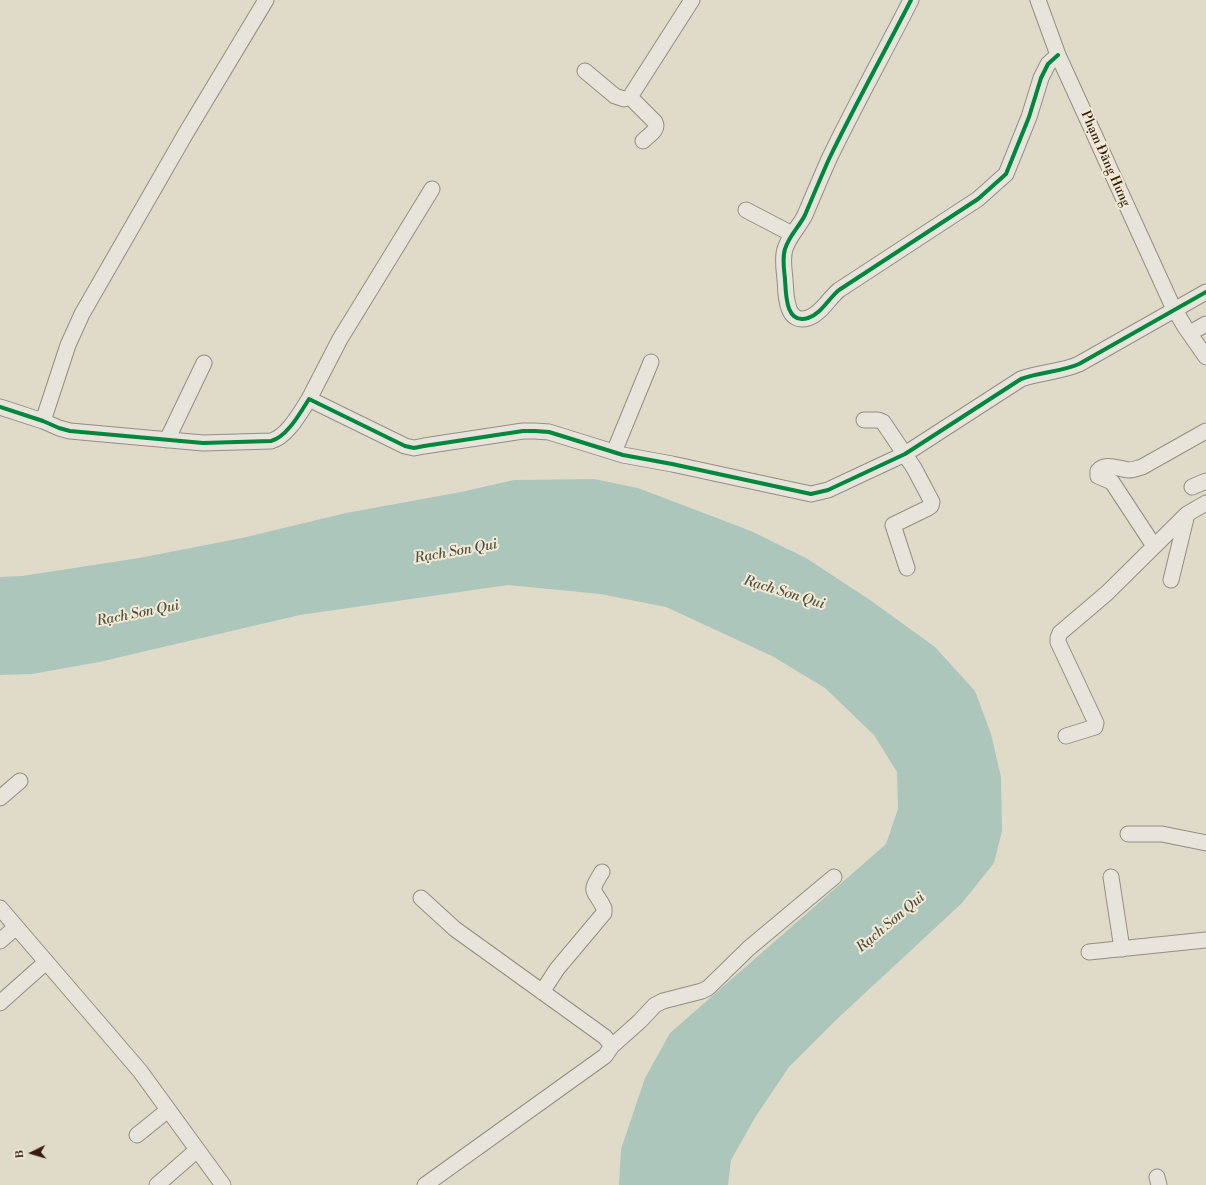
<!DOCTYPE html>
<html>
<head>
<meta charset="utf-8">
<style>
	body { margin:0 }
	#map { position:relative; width:1206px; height:1185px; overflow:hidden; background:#e0dbc9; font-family:"Libre Bodoni",serif }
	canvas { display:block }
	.north { position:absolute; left:12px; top:1133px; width:40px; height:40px; -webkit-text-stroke:3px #f1ebd6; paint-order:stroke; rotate:265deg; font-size:11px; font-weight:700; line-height:16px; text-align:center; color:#351d0f }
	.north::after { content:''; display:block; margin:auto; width:14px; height:18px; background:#351d0f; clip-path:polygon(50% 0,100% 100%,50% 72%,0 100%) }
</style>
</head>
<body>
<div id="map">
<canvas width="1206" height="1185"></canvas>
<div class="north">B</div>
</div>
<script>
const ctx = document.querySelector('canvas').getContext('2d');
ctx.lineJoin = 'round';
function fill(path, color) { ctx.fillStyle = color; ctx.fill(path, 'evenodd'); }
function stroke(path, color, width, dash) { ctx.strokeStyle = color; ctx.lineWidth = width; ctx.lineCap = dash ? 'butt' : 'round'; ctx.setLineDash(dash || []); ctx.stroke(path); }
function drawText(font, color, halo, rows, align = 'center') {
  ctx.font = font + ' "Libre Bodoni",serif'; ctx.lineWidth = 4; ctx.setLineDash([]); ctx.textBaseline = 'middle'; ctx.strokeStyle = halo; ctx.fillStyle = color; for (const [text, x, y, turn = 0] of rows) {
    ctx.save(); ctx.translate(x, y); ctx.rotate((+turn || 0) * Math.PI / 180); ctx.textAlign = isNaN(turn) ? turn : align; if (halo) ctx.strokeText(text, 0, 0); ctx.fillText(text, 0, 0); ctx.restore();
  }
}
fill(new Path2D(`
	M 594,479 L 638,488 L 751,531 L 806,558 L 870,600 L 935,647 L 975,691 L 991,734 L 1001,777 L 1002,831 L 994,863 L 962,903 L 836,1020 L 789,1067 L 756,1116 L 731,1160 L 728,1185 L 619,1185 L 621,1149 L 645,1078 L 670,1033 L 886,844 L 898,809 L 897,772 L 874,735 L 825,688 L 772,656 L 666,607 L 600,594 L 508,585 L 300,615 L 99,662 L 32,674 L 0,675 L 0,577 L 22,576 L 139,558 L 242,538 L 346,513 L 461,492 L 514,480 Z`), '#adc6bc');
const minor = new Path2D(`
	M 911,0 C 884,53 855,105 829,159 C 821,177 813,196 805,215 C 799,227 789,236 785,249 C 782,258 784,269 785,279 C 786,293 785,325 808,318 C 821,314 829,298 839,290 L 978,199 L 1006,174 L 1029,117 L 1041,78 L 1048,64 L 1058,55
	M 1038,0 L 1058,55 L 1172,305 L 1185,327 L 1206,357
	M 585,71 L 615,96 L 624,99 L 630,97 L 692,0
	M 630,97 L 655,122 C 659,130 649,135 643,141
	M 746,210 L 792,234
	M 1190,333 L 1206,324
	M 309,399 L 340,339 L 432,189
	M 0,407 L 43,421 L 59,428 L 70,431 L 203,443 L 271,441 C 287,437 300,413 309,399 L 405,446 L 414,448 L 424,446 L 523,431 L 535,431 L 549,432 L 623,455 L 672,464 L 811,494 L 828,490 L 905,454 L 1021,379 C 1040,372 1061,372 1079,364 L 1206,292
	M 864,420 L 878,420 L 883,422 L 914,468 L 932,502 L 931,506 L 928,508 L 893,525 L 907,568
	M 43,421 L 68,345 L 82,314 L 186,133 L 266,0
	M 167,440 L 204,363
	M 614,452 L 651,362
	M 1192,487 L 1206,481
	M 1154,546 L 1112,482 L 1098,476 L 1098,471 C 1105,462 1119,469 1129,470 C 1133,470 1138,468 1142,467 L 1206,431
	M 1171,580 L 1187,514
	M 1066,736 L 1095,727 L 1096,723 L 1058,642 L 1058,638 L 1060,633 L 1107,593 L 1187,514 L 1206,503
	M 0,798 L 20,781
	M 1128,834 L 1162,834 L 1206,843
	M 1111,877 L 1122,949
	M 421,898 L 455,929 L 605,1037 L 612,1046
	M 0,908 L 140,1071 L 223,1185
	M 0,941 L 16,927
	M 1089,952 L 1206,940
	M 542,992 L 557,969 L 604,913 L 604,908 C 594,888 588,894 602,872
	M 0,1003 L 46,962
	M 137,1135 L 168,1110
	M 1157,1177 L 1159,1185
	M 157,1185 L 197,1150
	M 425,1185 L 605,1056 L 612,1046 L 640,1021 L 655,1005 L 663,1001 L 702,991 L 708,988 L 749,948 L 834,877`);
stroke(minor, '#948d82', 17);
stroke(minor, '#e7e4dc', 15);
stroke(new Path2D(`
	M 911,0 C 884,53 855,105 829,159 C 821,177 813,196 805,215 C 799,227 789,236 785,249 C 782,258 784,269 785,279 C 786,293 785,325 808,318 C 821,314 829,298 839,290 L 978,199 L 1006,174 L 1029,117 L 1041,78 L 1048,64 L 1058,55
	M 0,407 L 43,421 L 59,428 L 70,431 L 203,443 L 271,441 C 287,437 300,413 309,399 L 405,446 L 414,448 L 424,446 L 523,431 L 535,431 L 549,432 L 623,455 L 672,464 L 811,494 L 828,490 L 905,454 L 1021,379 C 1040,372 1061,372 1079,364 L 1206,292`), '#00873e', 4);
drawText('13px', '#351d0f', '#f1ebd6', [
	["Phạm Đăng Hưng",1105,159,66]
]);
drawText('italic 14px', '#524d41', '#f1ebd6', [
	["Rạch Sơn Qui",456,552,-10],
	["Rạch Sơn Qui",784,593,17],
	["Rạch Sơn Qui",138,614,-11],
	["Rạch Sơn Qui",891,923,-40]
]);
</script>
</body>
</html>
